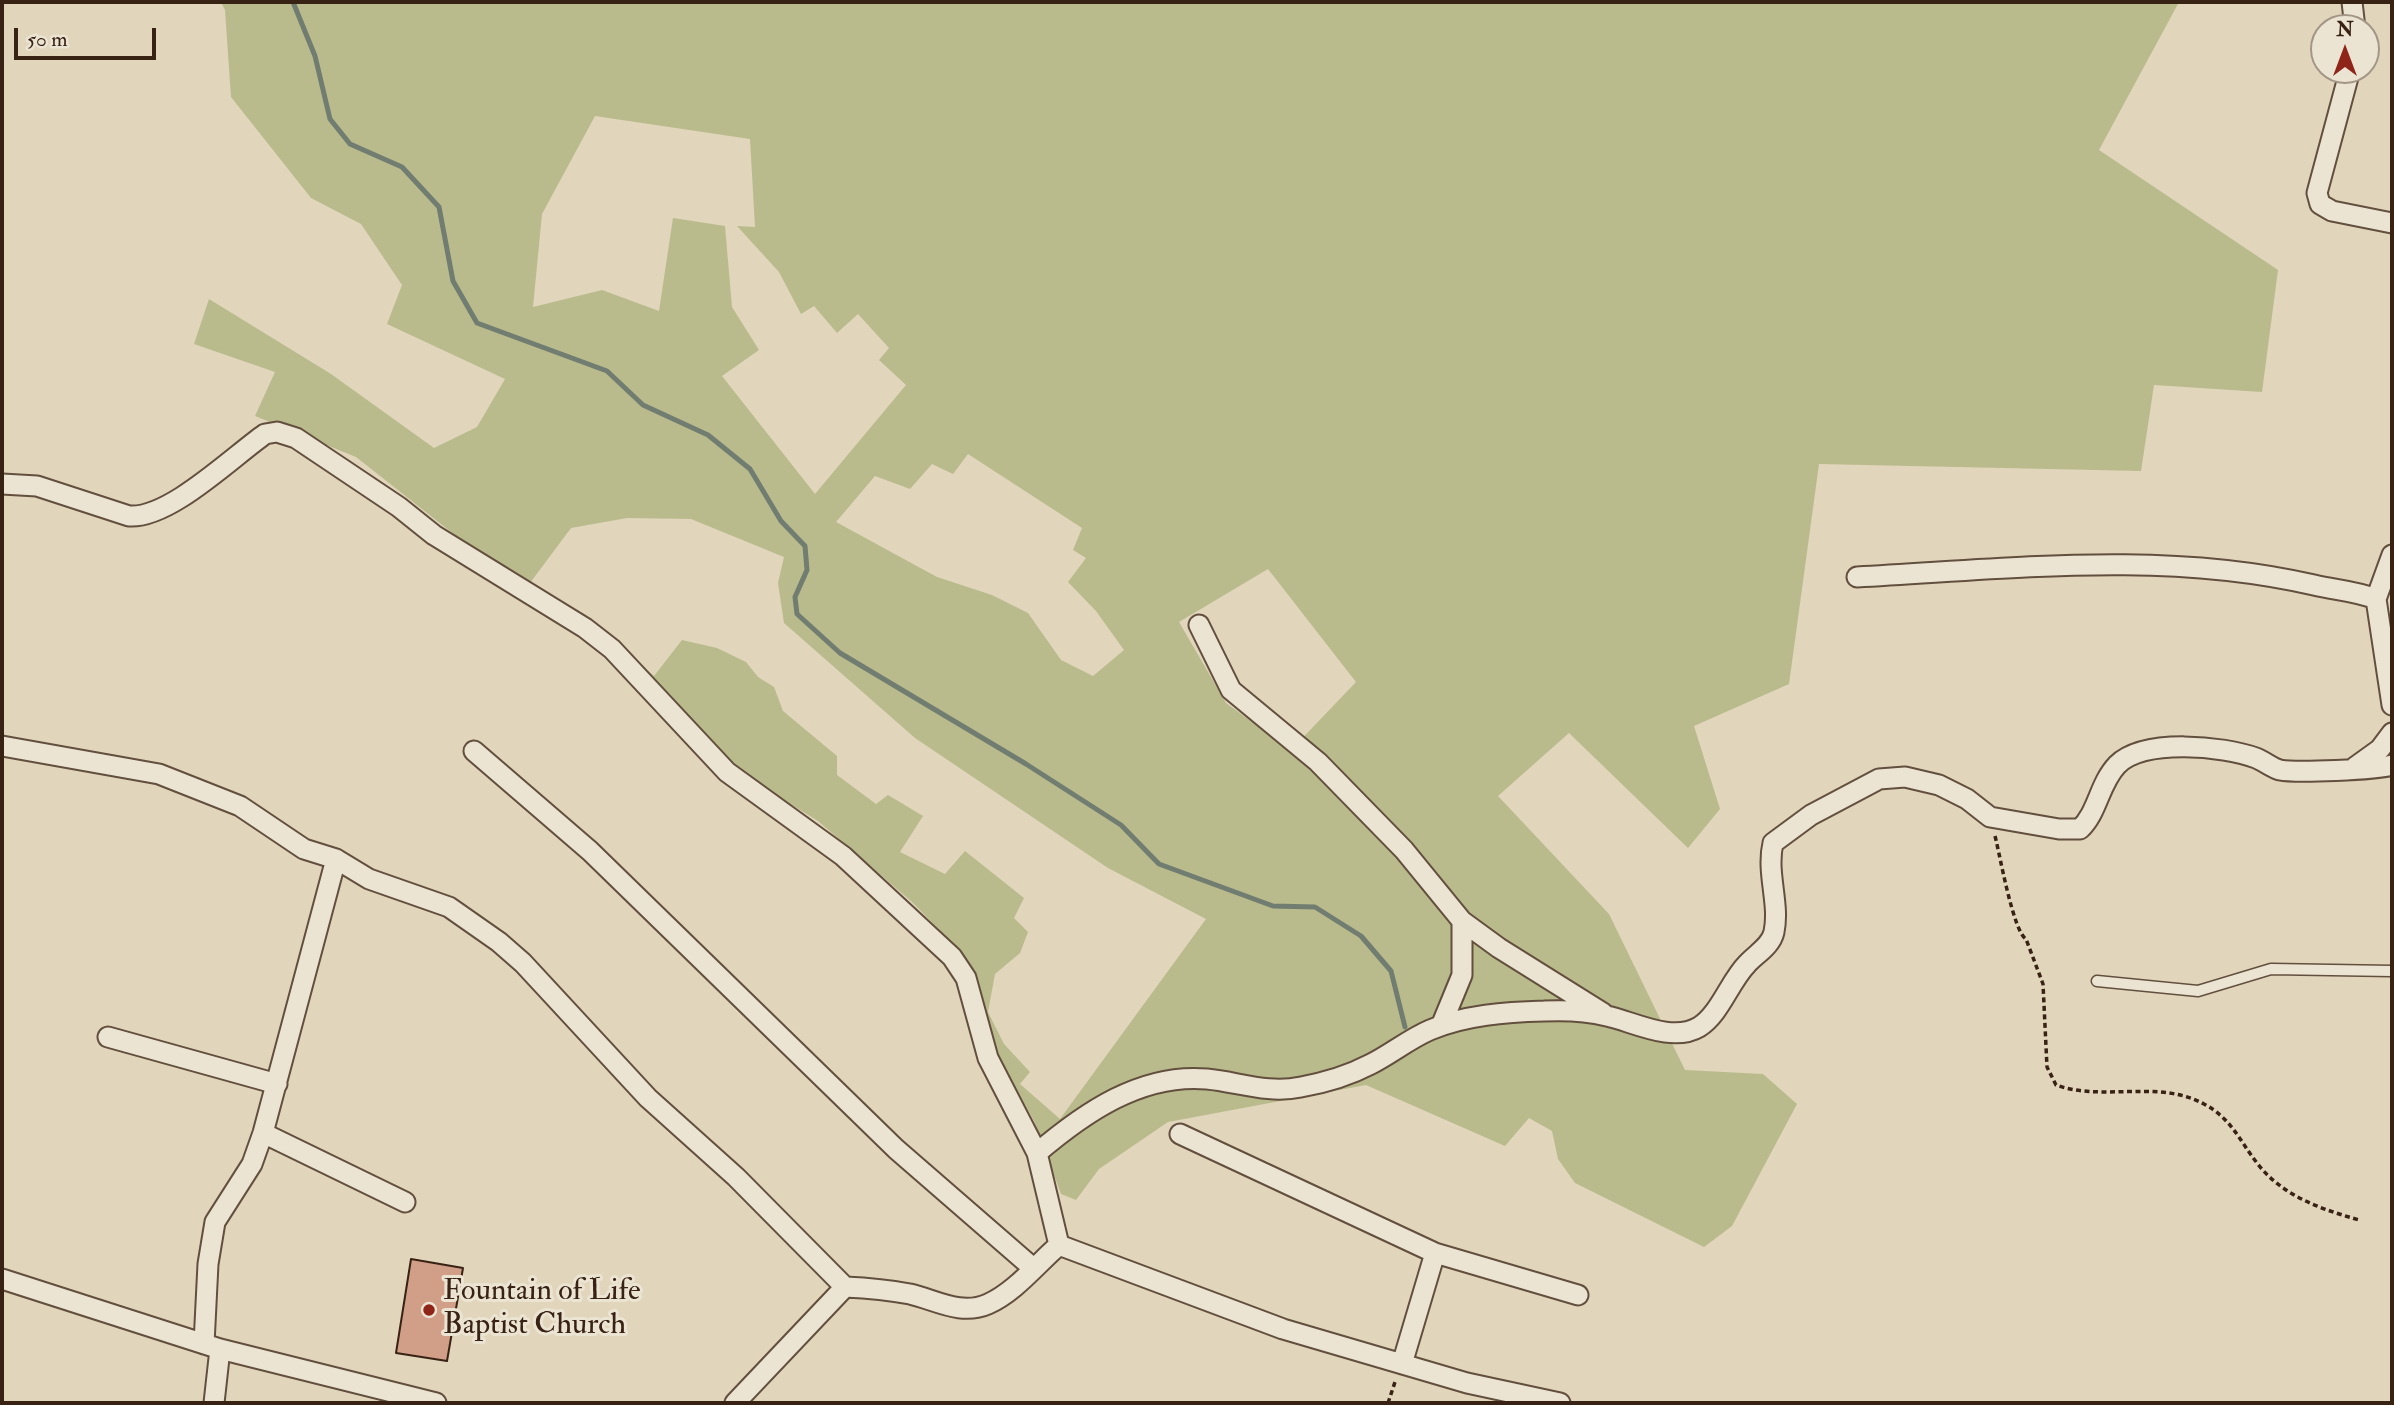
<!DOCTYPE html>
<html>
<head>
<meta charset="utf-8">
<style>
	body { margin:0 }
	#map { position:relative; width:2394px; height:1405px; overflow:hidden; background:#e1d5bb; font-family:"IM FELL Double Pica",serif }
	canvas { display:block }
	.frame { position:absolute; inset:0; border:4px solid #382214; pointer-events:none }
	.north { position:absolute; left:2310px; top:14px; width:70px; height:70px; box-sizing:border-box; background:#ece4d3; border:2px solid #a49687; border-radius:50%; rotate:0deg; font-size:19px; font-weight:700; line-height:28px; text-align:center; color:#382214 }
	.north::after { content:''; display:block; margin:auto; width:24px; height:32px; background:#8f2418; clip-path:polygon(50% 0,100% 100%,50% 72%,0 100%) }
	.scale { position:absolute; left:14px; top:28px; width:142px; height:32px; box-sizing:border-box; border:4px solid #382214; border-top:0; padding-left:9px; font-size:21px; line-height:24px; white-space:nowrap; color:#382214; -webkit-text-stroke:5px #ece4d3; paint-order:stroke }
</style>
</head>
<body>
<div id="map">
<canvas width="2394" height="1405"></canvas>
<div class="frame"></div>
<div class="north">N</div>
<div class="scale">50 m</div>
</div>
<script>
const ctx = document.querySelector('canvas').getContext('2d');
ctx.lineJoin = 'round';
function fill(path, color) { ctx.fillStyle = color; ctx.fill(path, 'evenodd'); }
function stroke(path, color, width, dash) { ctx.strokeStyle = color; ctx.lineWidth = width; ctx.lineCap = dash ? 'butt' : 'round'; ctx.setLineDash(dash || []); ctx.stroke(path); }
function drawText(font, color, halo, rows, align = 'center') {
  ctx.font = font + ' "IM FELL Double Pica",serif'; ctx.lineWidth = 6; ctx.setLineDash([]); ctx.textBaseline = 'middle'; ctx.strokeStyle = halo; ctx.fillStyle = color; for (const [text, x, y, turn = 0] of rows) {
    ctx.save(); ctx.translate(x, y); ctx.rotate((+turn || 0) * Math.PI / 180); ctx.textAlign = isNaN(turn) ? turn : align; if (halo) ctx.strokeText(text, 0, 0); ctx.fillText(text, 0, 0); ctx.restore();
  }
}
fill(new Path2D(`
	M 221,2 L 2179,2 L 2099,150 L 2278,270 L 2262,392 L 2154,385 L 2141,471 L 1819,464 L 1789,684 L 1694,726 L 1720,809 L 1688,848 L 1569,733 L 1498,796 L 1609,914 L 1685,1070 L 1763,1074 L 1797,1104 L 1732,1226 L 1704,1247 L 1575,1183 L 1558,1159 L 1552,1131 L 1529,1118 L 1505,1146 L 1366,1085 L 1168,1122 L 1099,1169 L 1076,1200 L 1061,1194 L 1034,1121 L 996,1051 L 979,989 L 963,954 L 912,902 L 818,821 L 734,769 L 660,691 L 512,580 L 356,457 L 255,416 L 275,372 L 194,344 L 209,299 L 331,374 L 434,448 L 477,427 L 505,379 L 387,324 L 402,285 L 361,224 L 311,198 L 231,97 L 225,10 ZM 595,116 L 750,139 L 755,227 L 737,226 L 779,272 L 801,314 L 814,306 L 837,333 L 858,314 L 889,348 L 879,360 L 906,385 L 815,494 L 722,376 L 759,350 L 732,307 L 725,226 L 673,218 L 659,311 L 602,290 L 533,307 L 542,214 ZM 968,454 L 1082,528 L 1073,550 L 1086,558 L 1068,582 L 1096,611 L 1124,650 L 1093,676 L 1061,660 L 1028,613 L 992,595 L 937,577 L 836,522 L 875,476 L 910,489 L 932,464 L 953,474 ZM 627,518 L 691,519 L 784,557 L 778,583 L 784,623 L 915,738 L 1108,868 L 1206,919 L 1060,1119 L 1020,1084 L 1030,1072 L 1004,1044 L 988,1012 L 995,974 L 1020,953 L 1028,932 L 1014,918 L 1024,898 L 965,851 L 945,874 L 900,852 L 923,816 L 888,795 L 876,804 L 837,775 L 837,756 L 783,711 L 774,687 L 758,677 L 746,662 L 717,648 L 682,640 L 654,676 L 586,615 L 530,583 L 571,528 ZM 1268,569 L 1356,682 L 1291,750 L 1226,703 L 1179,622 Z`), '#b9bb8c');
stroke(new Path2D(`
	M 293,2 L 315,56 L 330,119 L 350,144 L 402,167 L 439,207 L 453,281 L 477,323 L 607,371 L 643,405 L 708,435 L 750,469 L 781,521 L 805,546 L 807,570 L 795,597 L 797,614 L 840,653 L 1026,764 L 1121,825 L 1159,864 L 1273,906 L 1315,907 L 1361,936 L 1391,971 L 1405,1027`), '#707d70', 5);
const building = new Path2D(`
	M 411,1259 L 463,1268 L 447,1361 L 396,1353 Z`);
fill(building, '#d19e87');
stroke(building, '#382214', 2);
const lane = new Path2D(`
	M 2097,981 L 2198,991 L 2271,969 L 2392,971`);
const street = new Path2D(`
	M 2352,2 L 2355,28
	M 2350,70 L 2317,193 L 2320,204 L 2332,211 L 2392,223
	M 2,484 L 37,486 L 129,516 C 169,519 231,458 265,434 L 277,432 L 296,438 L 399,507 L 434,535 L 585,628 L 612,649 L 727,772 L 843,856 L 952,957 L 966,978 L 988,1058 L 1037,1153 L 1059,1245 C 1037,1264 1015,1292 988,1304 C 961,1316 936,1300 910,1294 C 889,1290 867,1288 845,1287 L 735,1403
	M 2392,555 L 2376,599 L 2392,705
	M 1857,577 C 2010,569 2163,550 2314,585 C 2335,590 2356,591 2376,599
	M 1199,625 L 1231,690 L 1318,762 L 1404,850 L 1462,921 L 1499,948 L 1603,1013
	M 2,746 L 159,774 L 240,806 L 304,849 L 336,859 L 369,879 L 449,907 L 499,942 L 523,963 L 648,1098 L 736,1177 L 845,1287
	M 474,751 L 590,851 L 896,1149 L 1033,1268
	M 2355,767 L 2380,749 L 2392,733
	M 1441,1026 L 1462,975 L 1462,921
	M 108,1037 L 277,1084
	M 263,1133 L 405,1202
	M 1180,1134 L 1435,1253 L 1578,1295
	M 1037,1153 C 1084,1113 1141,1073 1207,1079 C 1238,1082 1268,1094 1301,1087 C 1323,1083 1350,1075 1371,1064 C 1391,1054 1409,1039 1430,1030 C 1464,1015 1507,1012 1544,1011 C 1564,1010 1587,1011 1607,1016 C 1634,1022 1672,1043 1699,1027 C 1720,1014 1730,981 1747,964 C 1756,954 1771,946 1774,932 C 1780,903 1766,873 1773,843 L 1811,815 L 1879,779 L 1905,777 L 1939,785 L 1967,799 L 1990,817 L 2059,829 L 2080,829 C 2098,812 2099,784 2117,765 C 2144,738 2223,746 2256,758 C 2264,761 2272,768 2280,770 C 2295,773 2377,770 2392,765
	M 1059,1245 L 1283,1329 L 1467,1383 L 1560,1403
	M 2,1279 L 220,1349 L 436,1403
	M 204,1344 L 208,1264 L 215,1222 L 252,1164 L 263,1133 L 336,859
	M 1402,1364 L 1435,1253
	M 214,1403 L 220,1349`);
stroke(lane, '#624f3e', 13);
stroke(street, '#624f3e', 23);
stroke(new Path2D(`
	M 1995,836 C 2000,855 2013,931 2026,939 L 2043,984 L 2047,1067 L 2056,1085 C 2103,1102 2158,1079 2204,1104 C 2232,1119 2239,1140 2257,1163 C 2282,1196 2321,1209 2359,1220
	M 1388,1403 L 1396,1379`), '#382214', 3.5, [5, 3.5]);
stroke(lane, '#ece4d3', 10);
stroke(street, '#ece4d3', 19);
for (const [x, y, r, color] of [
	[429,1310,7,"#8f2418"]
]) { const dot = new Path2D(); dot.arc(x, y, r, 0, 2 * Math.PI); ctx.fillStyle = color; ctx.fill(dot); stroke(dot, '#ece4d3', 2.5); }
drawText('30px', '#382214', '#ece4d3', [
	["Fountain of Life",443,1293],
	["Baptist Church",443,1327]
], 'left');
</script>
</body>
</html>
